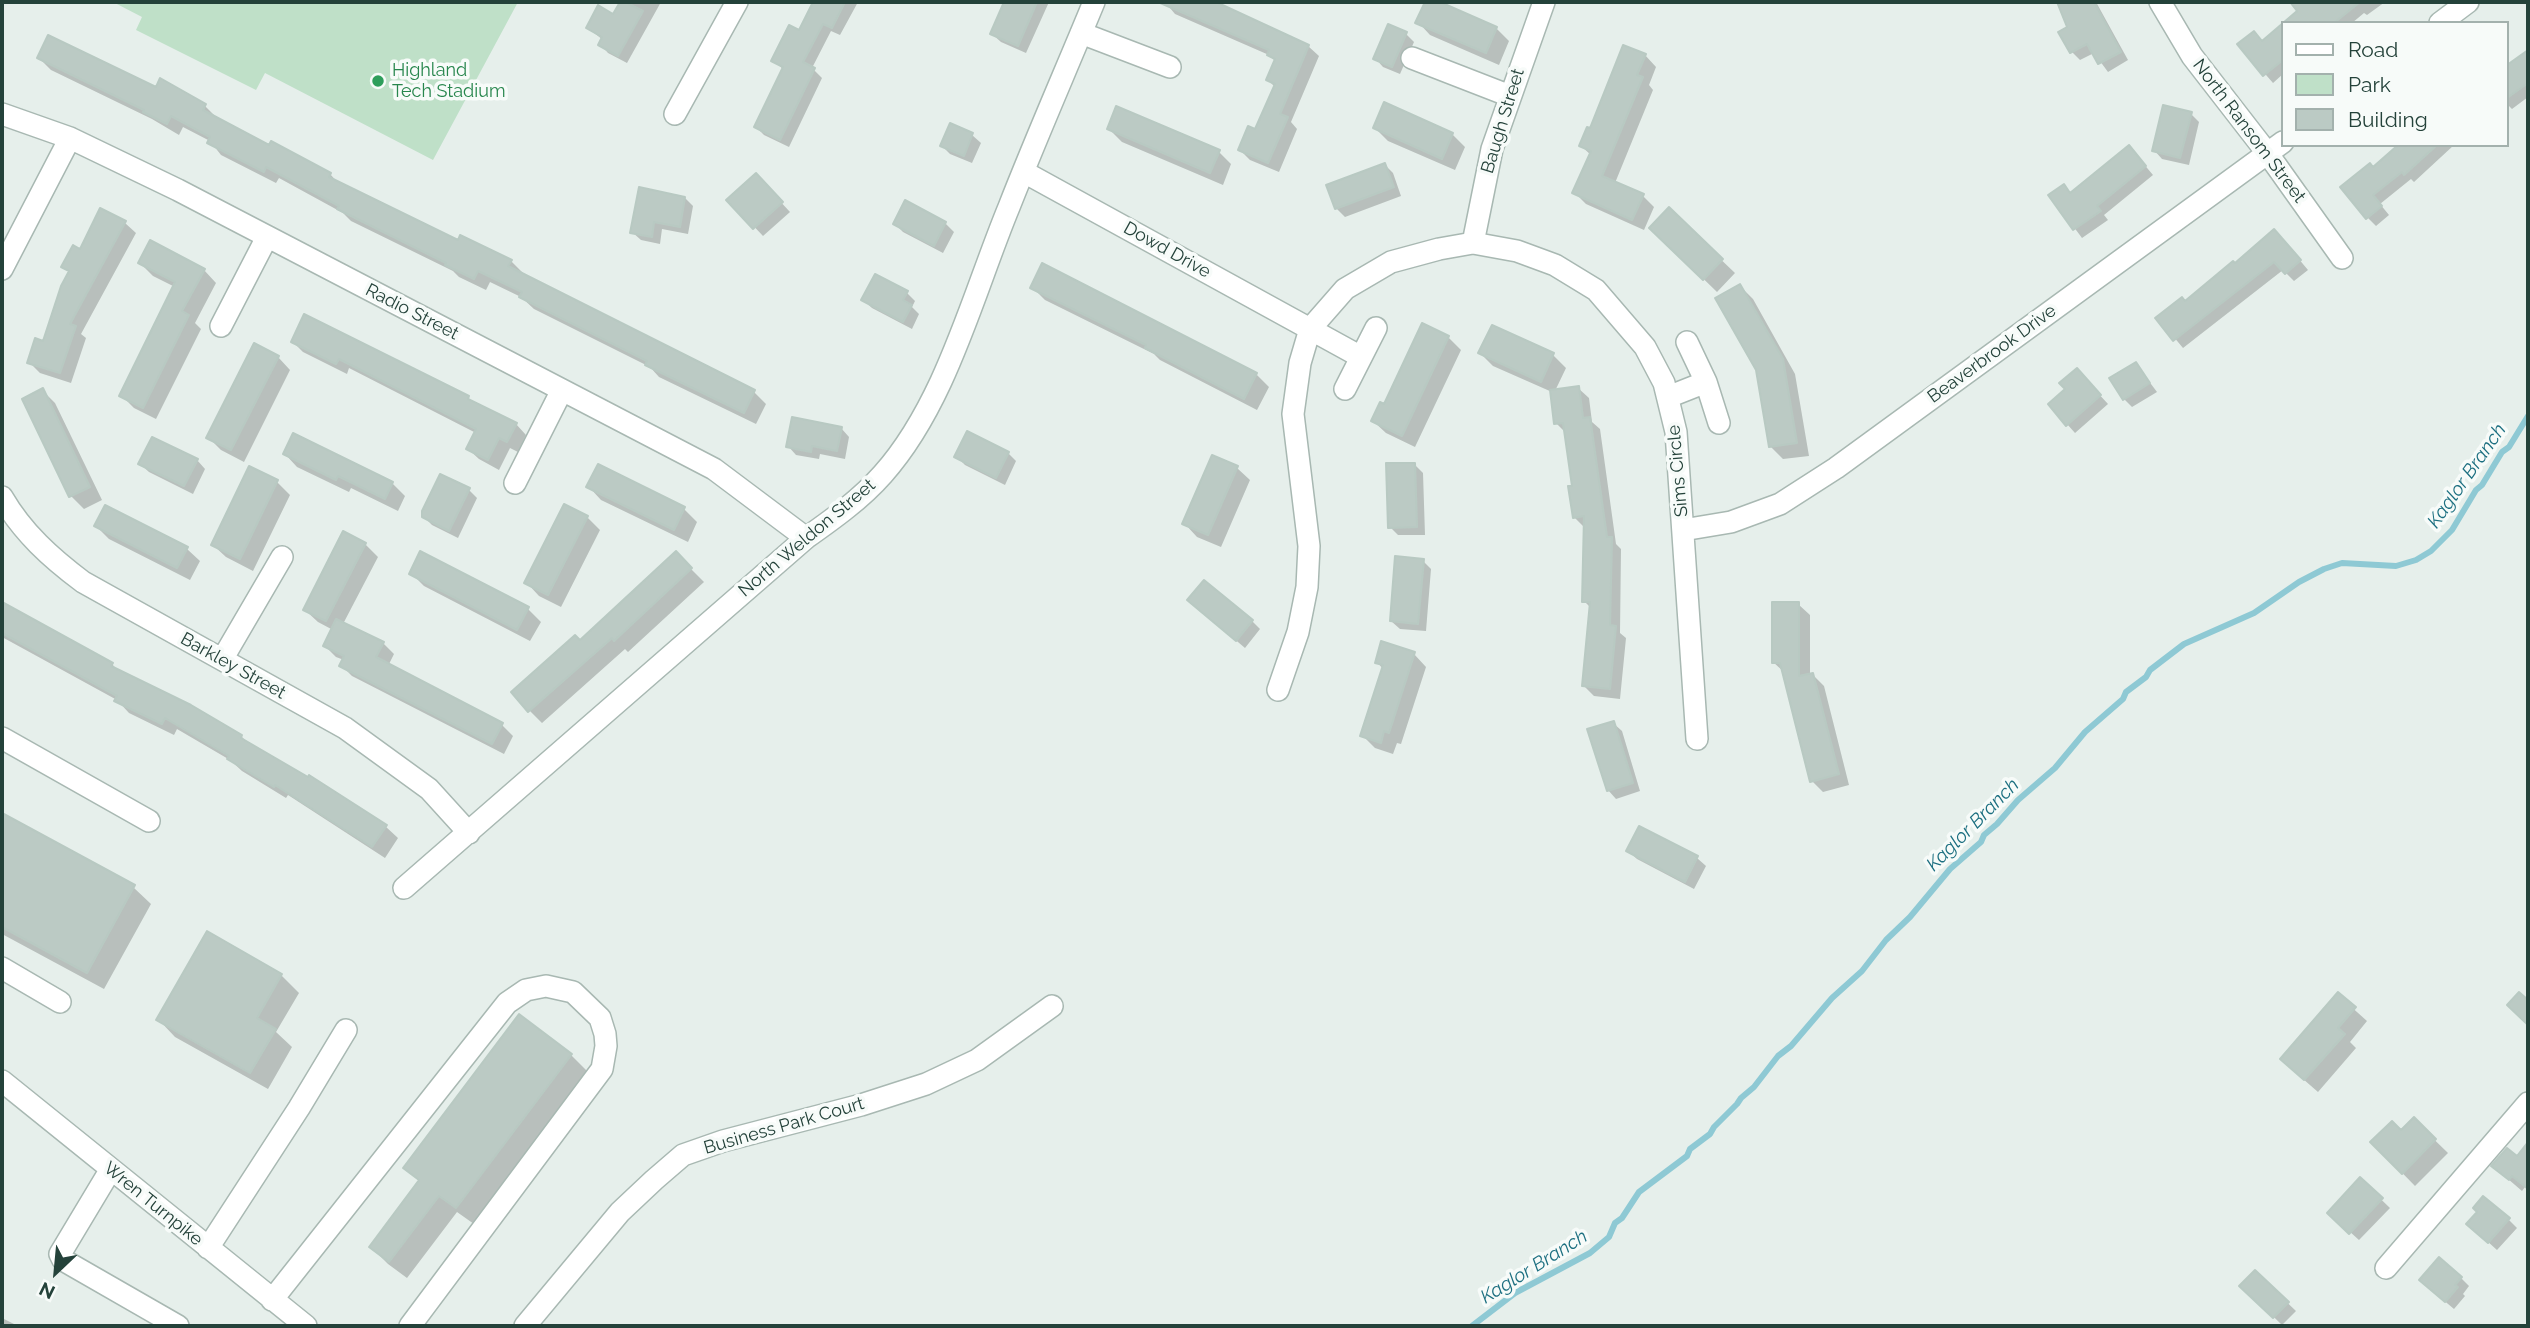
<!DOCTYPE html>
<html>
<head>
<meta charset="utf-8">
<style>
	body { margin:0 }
	#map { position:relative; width:2530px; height:1328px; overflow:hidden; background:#e6efeb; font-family:Raleway,sans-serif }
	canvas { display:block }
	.frame { position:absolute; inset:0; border:4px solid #24423a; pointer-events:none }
	.legend { position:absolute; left:2281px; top:21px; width:228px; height:126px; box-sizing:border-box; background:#f7fbf9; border:2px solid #a3b1ad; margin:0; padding:9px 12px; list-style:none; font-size:21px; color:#24423a }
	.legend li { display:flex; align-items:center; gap:14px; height:35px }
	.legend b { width:35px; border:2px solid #a3b1ad }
	.north { position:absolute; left:21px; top:1237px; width:70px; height:70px; -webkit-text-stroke:5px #f7fbf9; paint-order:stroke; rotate:206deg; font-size:19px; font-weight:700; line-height:28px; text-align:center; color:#24423a }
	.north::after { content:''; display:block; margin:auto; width:24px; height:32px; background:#24423a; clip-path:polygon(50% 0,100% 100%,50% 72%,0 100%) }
</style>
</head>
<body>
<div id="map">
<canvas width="2530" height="1328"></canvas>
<div class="frame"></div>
<ul class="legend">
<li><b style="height:9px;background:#fff"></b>Road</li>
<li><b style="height:19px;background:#bfe0c8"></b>Park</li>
<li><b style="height:19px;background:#bbcac4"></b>Building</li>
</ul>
<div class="north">N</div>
</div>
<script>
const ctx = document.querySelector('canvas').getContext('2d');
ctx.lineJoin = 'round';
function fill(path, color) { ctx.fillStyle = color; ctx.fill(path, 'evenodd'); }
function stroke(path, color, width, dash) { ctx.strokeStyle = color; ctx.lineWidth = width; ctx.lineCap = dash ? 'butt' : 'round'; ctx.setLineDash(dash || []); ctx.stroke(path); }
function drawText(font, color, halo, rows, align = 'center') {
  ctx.font = font + ' Raleway,sans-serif'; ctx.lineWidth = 7; ctx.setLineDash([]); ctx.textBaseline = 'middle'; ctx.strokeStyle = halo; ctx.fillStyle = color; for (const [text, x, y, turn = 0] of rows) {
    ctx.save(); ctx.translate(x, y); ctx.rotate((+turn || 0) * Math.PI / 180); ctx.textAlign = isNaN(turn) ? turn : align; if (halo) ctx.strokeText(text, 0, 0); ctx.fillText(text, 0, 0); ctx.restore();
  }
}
fill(new Path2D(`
	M 113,2 L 518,2 L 433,160 L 265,73 L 256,90 L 136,30 L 142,17 Z`), '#bfe0c8');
fill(new Path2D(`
	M 622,2 L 626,4 L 627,2 L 661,2 L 627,63 L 608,53 L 600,44 L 603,40 L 588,28 L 614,16 Z
	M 815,2 L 858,2 L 840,35 L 831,31 L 812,68 L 822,78 L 789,147 L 764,135 L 756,127 L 784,70 L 773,60 L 800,32 Z
	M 1006,2 L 1049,2 L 1026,53 L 1001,42 L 992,34 Z
	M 1165,2 L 1210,2 L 1308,46 L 1319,56 L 1291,122 L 1297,129 L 1279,172 L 1250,160 L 1240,150 L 1256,132 L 1275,87 L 1268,80 L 1276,62 L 1269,55 L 1175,14 Z
	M 1427,2 L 1435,2 L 1496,28 L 1509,41 L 1499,65 L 1430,35 L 1418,22 Z
	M 2059,2 L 2096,2 L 2128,60 L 2108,72 L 2094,53 L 2080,60 L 2072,52 L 2061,33 L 2069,28 Z
	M 2300,2 L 2385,2 L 2367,15 L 2364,13 L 2352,23 L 2286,23 L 2300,12 L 2295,6 Z
	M 2283,25 L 2283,74 L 2273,83 L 2240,45 L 2263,42 Z
	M 1406,34 L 1414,42 L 1400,74 L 1383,67 L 1375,58 Z
	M 2528,52 L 2528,97 L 2512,109 L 2509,106 L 2507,108 L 2507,67 Z
	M 1645,55 L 1656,67 L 1649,85 L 1653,90 L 1615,183 L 1643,196 L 1654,207 L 1644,230 L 1586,204 L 1575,193 L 1591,155 L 1581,146 Z
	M 39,58 L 157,89 L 205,106 L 217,118 L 269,147 L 330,174 L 340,185 L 458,242 L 511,261 L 523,273 L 522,275 L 754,392 L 766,404 L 756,424 L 659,377 L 650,367 L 534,309 L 521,297 L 490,282 L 486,290 L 459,277 L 453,271 L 351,221 L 343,213 L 279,178 L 276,183 L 221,155 L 210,141 L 183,127 L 179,135 L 152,119 L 51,70 Z
	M 2191,114 L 2199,122 L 2189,165 L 2162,159 L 2154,150 Z
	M 950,125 L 972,135 L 981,143 L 972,163 L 950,154 L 942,146 Z
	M 1375,128 L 1452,134 L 1465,147 L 1455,170 L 1388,141 Z
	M 1109,129 L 1219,152 L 1231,164 L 1223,185 L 1122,142 Z
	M 2400,145 L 2454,145 L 2414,182 L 2411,179 L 2380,204 L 2389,215 L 2376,226 L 2368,218 L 2373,169 Z
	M 2137,156 L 2153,175 L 2104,215 L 2108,220 L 2082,238 L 2050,195 L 2064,186 L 2072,194 Z
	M 1385,165 L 1393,173 L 1401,196 L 1345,217 L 1336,208 Z
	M 764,184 L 790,212 L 763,236 L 729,200 Z
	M 685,198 L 693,206 L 688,234 L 662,229 L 660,244 L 641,240 L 632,232 Z
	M 1669,210 L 1735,273 L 1717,292 L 1651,228 Z
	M 125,223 L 136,233 L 81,334 L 86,338 L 71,383 L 40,373 L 29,362 L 44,343 L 70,273 L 63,267 Z
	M 945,223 L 954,232 L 943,253 L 903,232 L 895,224 Z
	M 2282,239 L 2308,270 L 2294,281 L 2283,270 L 2183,348 L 2158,318 L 2185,303 L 2235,265 Z
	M 140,263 L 204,270 L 216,283 L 195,323 L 201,329 L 156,419 L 134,408 L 121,395 L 175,287 L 153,276 Z
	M 1740,286 L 1753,299 L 1795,374 L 1809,456 L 1783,459 L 1771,447 L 1758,369 Z
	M 1032,287 L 1256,374 L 1269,387 L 1257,410 L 1160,360 L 1154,354 L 1045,300 Z
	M 907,293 L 915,301 L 912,307 L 919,314 L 912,329 L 872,308 L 863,300 Z
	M 1448,337 L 1461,350 L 1415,447 L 1386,433 L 1373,421 Z
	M 293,342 L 468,398 L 475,404 L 516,424 L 526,435 L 518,452 L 510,448 L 499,470 L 479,459 L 468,449 L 476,433 L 349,368 L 347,374 L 303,352 Z
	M 1480,353 L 1553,355 L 1566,368 L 1555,391 L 1578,388 L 1589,398 L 1592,422 L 1600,429 L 1616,544 L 1621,549 L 1620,633 L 1626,638 L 1620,699 L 1594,696 L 1584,686 L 1591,608 L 1584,601 L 1585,528 L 1574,517 L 1574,487 L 1566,433 L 1556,423 L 1552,392 L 1493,366 Z
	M 278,357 L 290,370 L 244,462 L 221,450 L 208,437 Z
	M 2136,364 L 2157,392 L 2132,407 L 2124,399 Z
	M 2085,379 L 2108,404 L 2075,433 L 2067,424 L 2067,390 Z
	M 43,391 L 55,403 L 102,500 L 84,509 L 71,496 Z
	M 841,428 L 849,437 L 845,459 L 820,454 L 819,459 L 796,455 L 788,446 Z
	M 1008,453 L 1016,461 L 1005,485 L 965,465 L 957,457 Z
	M 285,454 L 392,483 L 405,496 L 398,511 L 351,488 L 349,492 L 297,467 Z
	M 197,460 L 205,469 L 193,494 L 149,472 L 140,464 Z
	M 1415,465 L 1423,473 L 1425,535 L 1398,535 L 1390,527 Z
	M 598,467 L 684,509 L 697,522 L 688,542 L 601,500 L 589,487 Z
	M 1237,468 L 1250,480 L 1221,547 L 1197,537 L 1185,524 Z
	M 250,469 L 277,482 L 290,495 L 253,571 L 226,557 L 213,545 Z
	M 469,490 L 477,498 L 458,538 L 432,525 L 424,517 Z
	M 587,517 L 600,530 L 561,607 L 539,596 L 527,583 Z
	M 96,526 L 187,549 L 200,561 L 190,580 L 109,539 Z
	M 365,544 L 378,557 L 343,624 L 383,643 L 394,654 L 388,666 L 502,725 L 513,736 L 504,754 L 352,676 L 341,665 L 344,660 L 336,657 L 325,646 L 333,630 L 318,622 L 305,610 Z
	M 1423,561 L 1431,569 L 1426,631 L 1400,629 L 1391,621 Z
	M 688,566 L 704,582 L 628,652 L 625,649 L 542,723 L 529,710 L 580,642 Z
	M 411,573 L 528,609 L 541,622 L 530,641 L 424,586 Z
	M 2,604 L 112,664 L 120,673 L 241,736 L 250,745 L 385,826 L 398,838 L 385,858 L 288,795 L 286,798 L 242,771 L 230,760 L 177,729 L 174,735 L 129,713 L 117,700 L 2,637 Z
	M 1798,604 L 1810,615 L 1810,676 L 1813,675 L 1824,686 L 1849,785 L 1823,792 L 1812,781 L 1784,672 L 1773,662 Z
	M 1198,608 L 1252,621 L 1260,629 L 1245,648 Z
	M 1414,654 L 1426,667 L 1401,744 L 1397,743 L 1393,754 L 1375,748 L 1362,735 L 1383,669 L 1377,662 Z
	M 1613,723 L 1622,731 L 1640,791 L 1616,799 L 1608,790 Z
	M 2,815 L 133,887 L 151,904 L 104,989 L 2,934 Z
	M 1640,828 L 1697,858 L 1706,866 L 1694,889 L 1637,859 L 1628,851 Z
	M 207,933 L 281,975 L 299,993 L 276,1032 L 292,1047 L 268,1089 L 175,1037 L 158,1019 Z
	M 2338,995 L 2367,1021 L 2350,1042 L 2356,1048 L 2318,1092 L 2295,1072 Z
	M 571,1055 L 588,1072 L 474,1224 L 457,1212 L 407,1278 L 388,1264 L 371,1247 L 420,1182 L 405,1167 Z
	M 2414,1120 L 2448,1153 L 2415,1186 L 2372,1142 L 2401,1133 Z
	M 2528,1146 L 2528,1190 L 2525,1187 L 2522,1191 L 2493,1166 L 2517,1159 Z
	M 2361,1180 L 2390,1208 L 2359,1240 L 2329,1213 Z
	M 2479,1212 L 2509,1220 L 2517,1228 L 2497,1250 L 2477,1232 Z
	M 2255,1272 L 2296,1311 L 2282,1325 L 2242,1286 Z
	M 2461,1278 L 2469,1286 L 2463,1294 L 2465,1296 L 2454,1309 L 2429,1288 Z
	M 2,1318 L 18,1326 L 2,1326 Z`), '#0003');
stroke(new Path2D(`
	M 1472,1326 L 1515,1293 L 1590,1253 L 1609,1237 L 1615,1223 L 1622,1218 L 1639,1192 L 1687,1156 L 1690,1149 L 1710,1134 L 1714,1127 L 1737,1104 L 1741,1098 L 1754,1087 L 1778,1056 L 1791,1046 L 1832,998 L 1862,971 L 1886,940 L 1910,917 L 1950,869 L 1981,842 L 1984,835 L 1997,824 L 2018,800 L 2055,768 L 2085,732 L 2123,699 L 2126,692 L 2146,677 L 2150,670 L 2184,644 L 2254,613 L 2299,582 L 2324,569 L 2342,563 L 2396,566 L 2416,560 L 2431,551 L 2452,530 L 2476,490 L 2482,485 L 2502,452 L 2509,447 L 2528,416`), '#8ec9d4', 6);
const building = new Path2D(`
	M 620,2 L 625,2 L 643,11 L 618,56 L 598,45 L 602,37 L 586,28 L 598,5 L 613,14 Z
	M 813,2 L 845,2 L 832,28 L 823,24 L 803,62 L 815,68 L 780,140 L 754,127 L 783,67 L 771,61 L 789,25 L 799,30 Z
	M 1004,2 L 1037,2 L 1018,46 L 990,34 Z
	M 1158,2 L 1216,2 L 1309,45 L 1280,114 L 1288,117 L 1268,163 L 1238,150 L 1248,126 L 1255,129 L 1275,84 L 1266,80 L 1275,59 L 1267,55 L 1269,50 Z
	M 1425,2 L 1440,2 L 1497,27 L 1486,53 L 1415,23 Z
	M 2057,2 L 2094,2 L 2121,52 L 2098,64 L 2087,44 L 2070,53 L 2058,32 L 2067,27 Z
	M 2290,2 L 2360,2 L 2334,23 L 2283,23 L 2297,11 Z
	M 2283,23 L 2283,60 L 2263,76 L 2237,44 L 2254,31 L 2262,41 Z
	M 1388,24 L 1407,32 L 1392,67 L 1373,59 Z
	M 48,35 L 156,87 L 160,78 L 206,104 L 203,110 L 269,145 L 271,141 L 331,173 L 329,177 L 458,240 L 460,235 L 512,260 L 508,266 L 755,390 L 744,413 L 645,365 L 647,361 L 519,297 L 522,292 L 478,271 L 474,279 L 445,265 L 446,263 L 337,209 L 339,206 L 266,167 L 264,172 L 207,143 L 210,137 L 171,116 L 167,124 L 143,112 L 144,110 L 37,58 Z
	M 1623,45 L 1646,54 L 1637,75 L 1643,77 L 1602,176 L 1644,194 L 1632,220 L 1572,193 L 1591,151 L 1579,146 L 1587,127 L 1590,128 Z
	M 2528,50 L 2528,83 L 2507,98 L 2507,65 Z
	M 1384,102 L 1453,133 L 1442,159 L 1373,128 Z
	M 2163,105 L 2192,112 L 2180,158 L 2152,151 Z
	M 1116,106 L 1220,150 L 1210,173 L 1107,129 Z
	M 950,123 L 973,133 L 964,156 L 940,146 Z
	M 2129,145 L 2146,166 L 2097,206 L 2101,211 L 2073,230 L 2048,195 L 2064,184 L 2070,193 Z
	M 2398,145 L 2437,145 L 2404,175 L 2402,172 L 2373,195 L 2382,206 L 2366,219 L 2340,187 L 2370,163 L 2373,167 Z
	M 1385,163 L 1394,187 L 1335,209 L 1326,185 Z
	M 756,173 L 783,202 L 753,229 L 726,200 Z
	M 639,187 L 685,197 L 680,227 L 654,222 L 652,237 L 630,233 Z
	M 905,200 L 946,222 L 934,246 L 893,224 Z
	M 1669,207 L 1723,259 L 1703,280 L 1649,228 Z
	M 100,208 L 126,221 L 70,324 L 76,326 L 60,373 L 27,363 L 35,338 L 43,341 L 61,286 L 69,271 L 61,267 L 73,245 L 80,249 Z
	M 2274,229 L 2301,260 L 2285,274 L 2274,262 L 2173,341 L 2155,318 L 2182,297 L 2185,301 L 2233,261 L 2235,263 Z
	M 150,240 L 205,269 L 182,311 L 189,315 L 143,408 L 119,396 L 175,282 L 138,263 Z
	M 1042,263 L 1257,373 L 1244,399 L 1145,348 L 1146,345 L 1030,288 Z
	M 875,274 L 908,291 L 903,300 L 912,305 L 903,322 L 861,300 Z
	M 1740,284 L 1783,359 L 1797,443 L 1769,447 L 1756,370 L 1715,298 Z
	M 304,314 L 469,396 L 468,399 L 517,423 L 507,442 L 499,438 L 488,460 L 466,449 L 476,429 L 339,359 L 336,364 L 291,342 Z
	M 1422,323 L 1449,336 L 1402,436 L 1371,421 L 1380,402 L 1384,404 Z
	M 1492,325 L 1554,353 L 1541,382 L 1478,353 Z
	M 254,343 L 279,356 L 231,450 L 206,438 Z
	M 2136,362 L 2150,383 L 2123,400 L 2109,378 Z
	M 2077,368 L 2101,395 L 2066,426 L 2048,404 L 2065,389 L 2059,383 Z
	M 1579,386 L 1583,418 L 1590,417 L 1607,537 L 1612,537 L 1610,625 L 1616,626 L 1610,689 L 1582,686 L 1590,602 L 1582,602 L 1584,516 L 1573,518 L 1568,486 L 1572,486 L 1563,423 L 1554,424 L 1550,390 Z
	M 43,388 L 90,487 L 69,497 L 22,399 Z
	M 792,417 L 842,427 L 837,451 L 812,446 L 811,452 L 786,447 Z
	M 967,431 L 1009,452 L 996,478 L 954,457 Z
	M 293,433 L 393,482 L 385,499 L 338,476 L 336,480 L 283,454 Z
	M 152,437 L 198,459 L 184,486 L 138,464 Z
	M 1212,455 L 1238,466 L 1208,535 L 1182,524 Z
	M 1386,463 L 1415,463 L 1417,527 L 1388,528 Z
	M 598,464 L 685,507 L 674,530 L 586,487 Z
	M 249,466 L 278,480 L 240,559 L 211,545 Z
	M 440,474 L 470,488 L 449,531 L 422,517 L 422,511 Z
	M 564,504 L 588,516 L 548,595 L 524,583 Z
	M 105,505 L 188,547 L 177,568 L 94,526 Z
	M 343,531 L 366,543 L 326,621 L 303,610 Z
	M 420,551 L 529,607 L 517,630 L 409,574 Z
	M 676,551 L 692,568 L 614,641 L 612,638 L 528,712 L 511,692 L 575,635 L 580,640 Z
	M 1395,556 L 1424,559 L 1418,624 L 1390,621 Z
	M 1204,580 L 1253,620 L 1236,641 L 1187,600 Z
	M 2,602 L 113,663 L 111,666 L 191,705 L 242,735 L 241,738 L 308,777 L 309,775 L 387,825 L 372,847 L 275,785 L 274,787 L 227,759 L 229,756 L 165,718 L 162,724 L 114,701 L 117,696 L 2,633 Z
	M 1772,602 L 1799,602 L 1799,676 L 1813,673 L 1839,774 L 1810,782 L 1780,663 L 1772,663 Z
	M 336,619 L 384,642 L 376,657 L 503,723 L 492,744 L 339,666 L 344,656 L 323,646 Z
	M 1381,641 L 1415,652 L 1389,733 L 1384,731 L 1381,743 L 1360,736 L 1383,665 L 1375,663 Z
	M 1614,721 L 1633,783 L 1607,791 L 1587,729 Z
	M 2,813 L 135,885 L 87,973 L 2,927 Z
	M 1639,826 L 1698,856 L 1685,882 L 1626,851 Z
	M 207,931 L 282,974 L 257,1018 L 276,1029 L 250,1073 L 156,1020 Z
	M 2338,992 L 2356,1007 L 2338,1028 L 2345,1034 L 2304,1080 L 2280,1059 Z
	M 2519,992 L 2528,1000 L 2528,1025 L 2507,1005 Z
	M 519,1014 L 572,1054 L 456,1208 L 439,1196 L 389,1262 L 369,1247 L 419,1180 L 403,1168 Z
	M 2414,1117 L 2436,1139 L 2402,1174 L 2370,1142 L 2392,1121 L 2401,1130 Z
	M 2528,1142 L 2528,1189 L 2512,1176 L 2509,1180 L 2491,1166 L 2507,1148 L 2517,1156 Z
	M 2360,1177 L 2383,1198 L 2349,1234 L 2327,1213 Z
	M 2483,1196 L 2510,1218 L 2488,1243 L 2466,1224 L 2477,1212 L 2473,1208 Z
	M 2439,1257 L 2462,1277 L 2455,1285 L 2458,1287 L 2445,1302 L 2419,1280 Z
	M 2255,1270 L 2289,1302 L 2273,1318 L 2239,1286 Z`);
fill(building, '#bbcac4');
stroke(building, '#b8c9c2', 2);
const minor = new Path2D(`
	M 2160,2 L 2192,56 L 2268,154 L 2342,258
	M 2440,23 L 2468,2
	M 1081,33 L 1170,67
	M 1412,58 L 1510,96
	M 2,114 L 70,138 L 178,190 L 714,469 L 806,538
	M 675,114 L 737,2
	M 1024,172 L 1361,357
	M 1473,243 L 1492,149 L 1544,2
	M 2,269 L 70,138
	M 221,326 L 267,237
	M 1687,342 L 1706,382
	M 1345,389 L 1376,328
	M 1668,397 L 1706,382 L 1719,423
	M 515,483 L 562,390
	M 2,497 C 23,533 51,558 83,582 L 345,728 L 429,789 L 469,833
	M 1683,530 L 1731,522 L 1780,504 L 1836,468 L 2283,142
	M 223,658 L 282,557
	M 1278,690 L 1298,632 L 1307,587 L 1309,546 L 1293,414 L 1300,363 L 1310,329 L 1345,289 L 1391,262 L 1439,249 L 1473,243 L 1517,251 L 1555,265 L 1596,290 L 1645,347 L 1664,383 L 1676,432 L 1697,739
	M 2,738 L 149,821
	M 404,888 L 806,538 C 833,519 861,499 883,474 C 946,403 973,294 1009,207 C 1036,138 1066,70 1094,2
	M 2,968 L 60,1002
	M 2,1081 L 306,1326
	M 111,1169 L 60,1254 L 63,1260 L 178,1326
	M 208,1248 L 299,1108 L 346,1030
	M 2386,1268 L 2528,1103
	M 272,1300 L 507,1003 L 526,990 L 546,986 L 573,992 L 600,1018 L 605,1034 L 606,1046 L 602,1069 L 410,1326
	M 525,1326 L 620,1212 L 654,1180 L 683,1155 L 723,1141 L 861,1105 L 926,1084 L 977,1060 L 1052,1006`);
stroke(minor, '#a8b8b2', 24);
stroke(minor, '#fff', 21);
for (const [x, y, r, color] of [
	[378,81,7,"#2e9e5b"]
]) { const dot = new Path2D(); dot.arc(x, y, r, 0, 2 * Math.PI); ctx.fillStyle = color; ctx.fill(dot); stroke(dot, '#f7fbf9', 2.5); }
drawText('18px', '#27864d', '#f7fbf9', [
	["Highland",392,71],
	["Tech Stadium",392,92]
], 'left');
drawText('18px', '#24423a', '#f7fbf9', [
	["Baugh Street",1503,121,-73],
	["North Ransom Street",2249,131,53],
	["Dowd Drive",1167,250,29],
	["Radio Street",412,312,27],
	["Beaverbrook Drive",1992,354,-36],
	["Sims Circle",1678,471,-95],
	["North Weldon Street",807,538,-40],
	["Barkley Street",233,666,29],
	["Business Park Court",784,1126,-16],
	["Wren Turnpike",153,1204,39]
]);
drawText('italic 19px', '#1c6f80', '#f7fbf9', [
	["Kaglor Branch",2467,476,-55],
	["Kaglor Branch",1973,825,-45],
	["Kaglor Branch",1534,1267,-32]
]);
</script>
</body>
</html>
